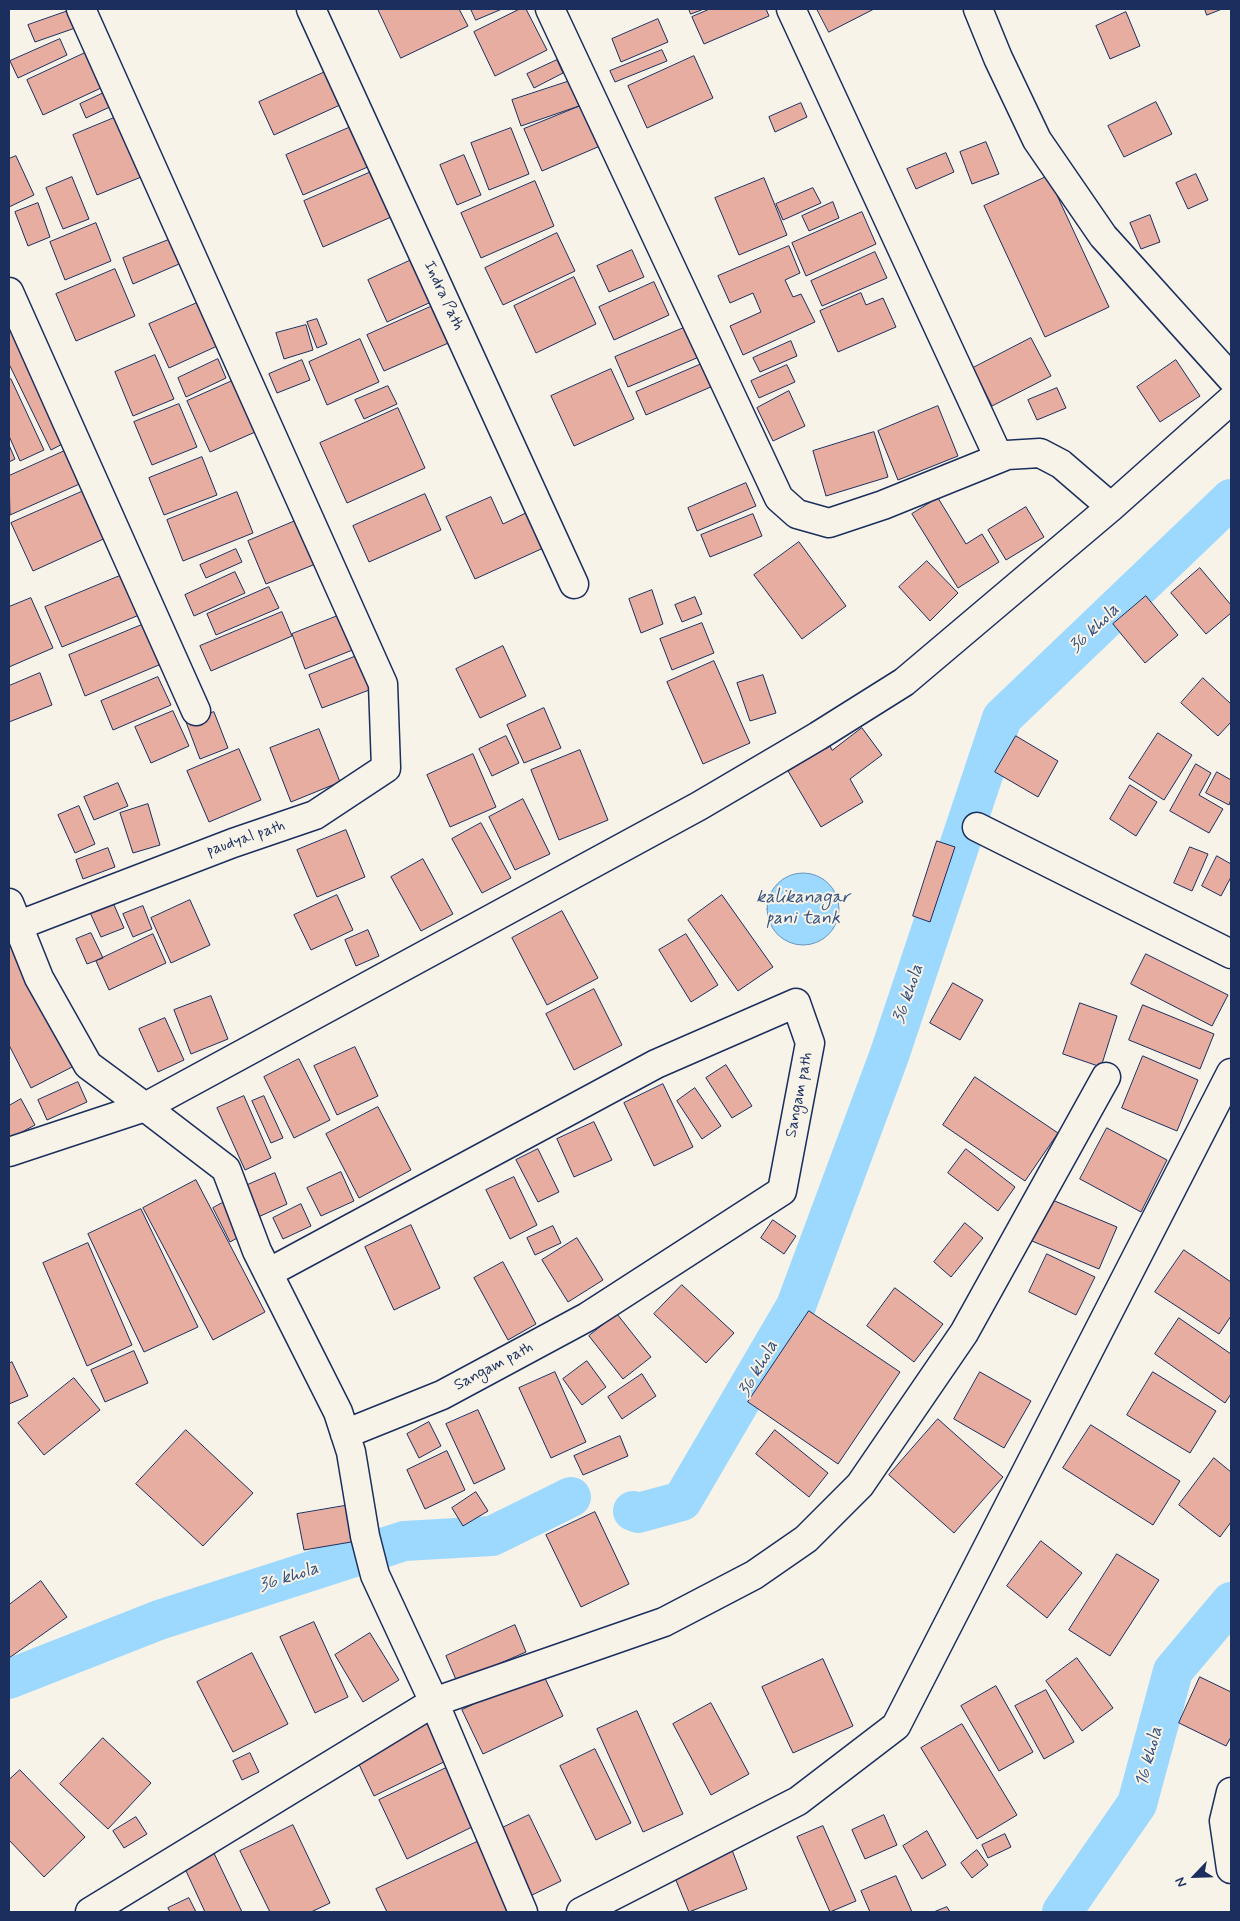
<!DOCTYPE html>
<html>
<head>
<meta charset="utf-8">
<style>
	body { margin:0 }
	#map { position:relative; width:1240px; height:1921px; overflow:hidden; background:#f7f3e8; font-family:Mynerve,sans-serif }
	canvas { display:block }
	.frame { position:absolute; inset:0; border:10px solid #1b2f5e; pointer-events:none }
	.north { position:absolute; left:1170px; top:1851px; width:50px; height:50px; -webkit-text-stroke:4px #f7f3e8; paint-order:stroke; rotate:246deg; font-size:14px; font-weight:700; line-height:20px; text-align:center; color:#1b2f5e }
	.north::after { content:''; display:block; margin:auto; width:18px; height:22px; background:#1b2f5e; clip-path:polygon(50% 0,100% 100%,50% 72%,0 100%) }
</style>
</head>
<body>
<div id="map">
<canvas width="1240" height="1921"></canvas>
<div class="frame"></div>
<div class="north">N</div>
</div>
<script>
const ctx = document.querySelector('canvas').getContext('2d');
ctx.lineJoin = 'round';
function fill(path, color) { ctx.fillStyle = color; ctx.fill(path, 'evenodd'); }
function stroke(path, color, width, dash) { ctx.strokeStyle = color; ctx.lineWidth = width; ctx.lineCap = dash ? 'butt' : 'round'; ctx.setLineDash(dash || []); ctx.stroke(path); }
function drawText(font, color, halo, rows, align = 'center') {
  ctx.font = font + ' Mynerve,sans-serif'; ctx.lineWidth = 4; ctx.setLineDash([]); ctx.textBaseline = 'middle'; ctx.strokeStyle = halo; ctx.fillStyle = color; for (const [text, x, y, turn = 0] of rows) {
    ctx.save(); ctx.translate(x, y); ctx.rotate((+turn || 0) * Math.PI / 180); ctx.textAlign = isNaN(turn) ? turn : align; if (halo) ctx.strokeText(text, 0, 0); ctx.fillText(text, 0, 0); ctx.restore();
  }
}
const water = new Path2D(`
	M767 909a36 36 0 1 1 72 0a36 36 0 1 1-72 0Z`);
fill(water, '#9dd9fe');
stroke(water, '#6995be', 1);
stroke(new Path2D(`
	M 633,1511 L 638,1513 L 682,1501 L 796,1306 L 889,1056 L 1002,718 L 1231,499
	M 9,1679 L 159,1620 L 404,1541 L 492,1536 L 571,1497
	M 1062,1912 L 1137,1804 L 1173,1671 L 1231,1602`), '#9dd9fe', 40);
const building = new Path2D(`
	M 378,9 L 459,9 L 468,26 L 401,58 Z
	M 471,9 L 502,9 L 476,20 Z
	M 520,9 L 526,9 L 547,50 L 495,76 L 474,32 Z
	M 689,9 L 704,9 L 691,14 Z
	M 710,9 L 766,9 L 769,16 L 704,44 L 692,17 Z
	M 817,9 L 874,9 L 829,32 Z
	M 1205,9 L 1222,9 L 1207,15 Z
	M 71,10 L 78,27 L 35,42 L 28,25 Z
	M 1126,12 L 1140,46 L 1110,59 L 1096,26 Z
	M 658,19 L 668,42 L 621,62 L 612,39 Z
	M 60,39 L 67,55 L 18,78 L 10,61 Z
	M 662,50 L 667,61 L 615,82 L 610,71 Z
	M 85,53 L 101,88 L 43,115 L 27,80 Z
	M 694,56 L 713,98 L 647,128 L 628,86 Z
	M 557,60 L 563,73 L 534,88 L 527,74 Z
	M 336,67 L 351,100 L 274,135 L 259,102 Z
	M 570,81 L 579,106 L 521,126 L 512,100 Z
	M 108,91 L 114,105 L 86,118 L 80,104 Z
	M 1156,102 L 1172,134 L 1124,157 L 1108,126 Z
	M 801,103 L 807,117 L 775,132 L 769,117 Z
	M 583,105 L 600,146 L 542,171 L 524,129 Z
	M 126,113 L 151,173 L 97,195 L 73,135 Z
	M 360,123 L 377,163 L 303,195 L 286,155 Z
	M 511,128 L 529,174 L 489,190 L 471,143 Z
	M 986,142 L 999,174 L 972,184 L 960,152 Z
	M 946,153 L 954,172 L 916,189 L 907,169 Z
	M 464,155 L 481,195 L 457,205 L 440,165 Z
	M 16,156 L 34,195 L 9,207 L 9,159 Z
	M 378,169 L 398,214 L 323,247 L 304,201 Z
	M 1196,174 L 1208,200 L 1188,209 L 1176,183 Z
	M 1048,176 L 1109,307 L 1045,337 L 984,206 Z
	M 72,177 L 89,219 L 63,229 L 46,188 Z
	M 764,178 L 787,235 L 739,255 L 715,198 Z
	M 535,181 L 554,226 L 481,258 L 461,213 Z
	M 813,188 L 821,203 L 783,220 L 776,204 Z
	M 833,202 L 839,218 L 809,231 L 802,216 Z
	M 38,203 L 50,237 L 28,246 L 15,212 Z
	M 862,212 L 876,244 L 806,276 L 792,243 Z
	M 1150,215 L 1160,242 L 1141,249 L 1130,223 Z
	M 96,223 L 111,261 L 65,280 L 50,242 Z
	M 557,233 L 575,271 L 503,305 L 485,268 Z
	M 176,237 L 186,261 L 133,284 L 123,258 Z
	M 789,246 L 800,273 L 785,280 L 793,297 L 801,294 L 815,322 L 743,355 L 730,326 L 761,312 L 753,293 L 730,303 L 718,276 Z
	M 632,250 L 644,277 L 609,292 L 597,266 Z
	M 875,252 L 887,278 L 822,306 L 811,281 Z
	M 420,256 L 440,298 L 387,322 L 368,280 Z
	M 115,269 L 135,316 L 76,341 L 56,294 Z
	M 574,277 L 596,324 L 536,353 L 514,306 Z
	M 654,282 L 669,315 L 614,340 L 599,307 Z
	M 861,293 L 866,305 L 883,298 L 896,327 L 838,352 L 820,311 Z
	M 206,299 L 226,342 L 169,368 L 149,324 Z
	M 437,304 L 453,341 L 384,371 L 367,335 Z
	M 9,314 L 70,440 L 51,450 L 9,364 Z
	M 317,319 L 327,344 L 317,348 L 307,322 Z
	M 306,325 L 313,350 L 284,359 L 276,333 Z
	M 686,327 L 699,357 L 628,387 L 615,357 Z
	M 1031,338 L 1051,376 L 992,406 L 973,368 Z
	M 360,339 L 379,382 L 327,405 L 309,362 Z
	M 791,341 L 797,356 L 760,372 L 753,358 Z
	M 155,355 L 174,399 L 133,416 L 115,372 Z
	M 218,359 L 226,378 L 186,397 L 178,378 Z
	M 302,360 L 310,380 L 277,393 L 269,374 Z
	M 711,360 L 720,383 L 646,415 L 636,392 Z
	M 1176,360 L 1200,396 L 1160,422 L 1137,387 Z
	M 787,365 L 795,382 L 759,398 L 751,381 Z
	M 611,369 L 634,419 L 574,446 L 551,396 Z
	M 239,378 L 262,429 L 210,452 L 187,401 Z
	M 11,379 L 44,450 L 20,461 L 9,436 L 9,380 Z
	M 388,386 L 397,404 L 364,419 L 355,400 Z
	M 1057,388 L 1066,408 L 1037,420 L 1028,400 Z
	M 789,391 L 805,426 L 773,441 L 757,408 Z
	M 179,404 L 197,447 L 152,465 L 134,422 Z
	M 938,406 L 958,456 L 898,480 L 878,431 Z
	M 398,408 L 425,468 L 347,503 L 320,443 Z
	M 874,432 L 888,477 L 826,496 L 813,451 Z
	M 9,445 L 15,459 L 9,462 Z
	M 69,449 L 84,482 L 10,515 L 9,476 Z
	M 202,457 L 217,495 L 164,515 L 149,478 Z
	M 746,483 L 756,506 L 697,531 L 688,508 Z
	M 88,489 L 110,536 L 33,571 L 11,523 Z
	M 237,492 L 253,533 L 183,561 L 167,520 Z
	M 425,494 L 441,530 L 369,562 L 353,526 Z
	M 491,497 L 503,524 L 534,509 L 550,545 L 475,579 L 446,517 Z
	M 938,498 L 966,544 L 982,534 L 999,562 L 958,588 L 912,514 Z
	M 1026,507 L 1044,537 L 1006,560 L 988,530 Z
	M 753,514 L 762,536 L 710,557 L 701,535 Z
	M 300,519 L 318,563 L 266,584 L 248,541 Z
	M 799,542 L 846,606 L 802,639 L 754,575 Z
	M 236,549 L 242,562 L 206,578 L 200,565 Z
	M 927,561 L 958,593 L 930,621 L 899,587 Z
	M 1200,568 L 1231,605 L 1231,613 L 1206,634 L 1171,593 Z
	M 235,572 L 245,593 L 194,616 L 185,595 Z
	M 127,573 L 144,613 L 62,647 L 45,607 Z
	M 269,587 L 279,608 L 216,635 L 207,614 Z
	M 652,590 L 663,624 L 641,633 L 629,599 Z
	M 1146,596 L 1178,635 L 1145,663 L 1113,624 Z
	M 695,597 L 702,614 L 682,622 L 675,605 Z
	M 31,598 L 53,648 L 9,667 L 9,607 Z
	M 282,612 L 292,636 L 211,671 L 200,646 Z
	M 340,615 L 355,649 L 305,669 L 292,634 Z
	M 149,622 L 166,662 L 85,696 L 69,655 Z
	M 702,623 L 714,653 L 672,670 L 660,639 Z
	M 503,646 L 526,696 L 480,718 L 456,669 Z
	M 364,653 L 377,687 L 322,708 L 309,675 Z
	M 714,661 L 750,743 L 703,764 L 667,682 Z
	M 40,673 L 52,705 L 9,722 L 9,686 Z
	M 763,675 L 776,713 L 750,721 L 737,683 Z
	M 158,677 L 171,705 L 113,730 L 101,701 Z
	M 1203,678 L 1231,704 L 1231,722 L 1218,736 L 1181,703 Z
	M 544,708 L 561,748 L 524,763 L 507,725 Z
	M 173,711 L 189,746 L 151,763 L 135,727 Z
	M 214,712 L 228,748 L 200,759 L 186,722 Z
	M 862,728 L 882,755 L 850,779 L 863,802 L 821,827 L 788,771 L 830,746 L 832,750 Z
	M 319,729 L 340,782 L 291,802 L 270,748 Z
	M 1158,733 L 1192,755 L 1164,800 L 1129,778 Z
	M 506,736 L 519,763 L 492,776 L 479,749 Z
	M 1016,736 L 1058,761 L 1038,797 L 995,772 Z
	M 239,749 L 261,800 L 209,822 L 187,771 Z
	M 580,750 L 608,820 L 559,840 L 531,770 Z
	M 473,754 L 496,807 L 450,827 L 427,775 Z
	M 1196,764 L 1211,773 L 1199,795 L 1223,809 L 1209,833 L 1170,811 Z
	M 1217,772 L 1231,780 L 1231,799 L 1229,805 L 1206,793 Z
	M 118,783 L 128,806 L 94,820 L 84,797 Z
	M 1130,785 L 1157,802 L 1136,836 L 1110,819 Z
	M 523,799 L 550,854 L 515,870 L 489,817 Z
	M 148,804 L 160,845 L 133,853 L 120,813 Z
	M 79,806 L 95,844 L 75,853 L 58,815 Z
	M 481,823 L 511,878 L 482,893 L 452,839 Z
	M 346,830 L 365,877 L 317,897 L 297,850 Z
	M 937,841 L 955,847 L 930,922 L 913,916 Z
	M 1190,847 L 1208,854 L 1192,891 L 1174,883 Z
	M 108,848 L 115,867 L 83,879 L 76,860 Z
	M 1217,856 L 1231,864 L 1231,877 L 1221,896 L 1202,886 Z
	M 423,859 L 453,914 L 421,931 L 391,877 Z
	M 337,895 L 353,930 L 311,950 L 294,915 Z
	M 722,895 L 773,967 L 738,991 L 688,920 Z
	M 111,898 L 124,928 L 101,937 L 88,908 Z
	M 190,900 L 210,945 L 171,963 L 151,918 Z
	M 143,906 L 152,929 L 133,937 L 123,914 Z
	M 562,911 L 598,978 L 547,1005 L 512,938 Z
	M 368,930 L 379,956 L 356,966 L 345,940 Z
	M 91,933 L 103,958 L 87,964 L 76,939 Z
	M 153,934 L 166,963 L 109,990 L 96,961 Z
	M 686,934 L 718,985 L 691,1002 L 659,950 Z
	M 12,945 L 74,1066 L 31,1088 L 9,1045 L 9,946 Z
	M 1146,954 L 1228,995 L 1212,1026 L 1131,984 Z
	M 953,983 L 983,1000 L 960,1040 L 930,1023 Z
	M 594,989 L 622,1045 L 574,1070 L 546,1014 Z
	M 211,996 L 228,1039 L 191,1054 L 174,1010 Z
	M 1080,1003 L 1117,1016 L 1101,1067 L 1063,1054 Z
	M 1143,1005 L 1214,1034 L 1200,1069 L 1129,1040 Z
	M 165,1018 L 184,1060 L 158,1072 L 139,1029 Z
	M 355,1047 L 378,1096 L 337,1115 L 314,1066 Z
	M 1143,1056 L 1198,1080 L 1177,1131 L 1122,1108 Z
	M 299,1059 L 330,1120 L 294,1138 L 264,1077 Z
	M 726,1065 L 752,1106 L 732,1118 L 706,1078 Z
	M 975,1077 L 1058,1133 L 1025,1181 L 943,1125 Z
	M 78,1082 L 87,1102 L 47,1120 L 38,1100 Z
	M 663,1084 L 693,1147 L 654,1166 L 624,1103 Z
	M 695,1088 L 721,1126 L 702,1139 L 677,1101 Z
	M 244,1096 L 271,1158 L 245,1170 L 217,1108 Z
	M 264,1096 L 283,1138 L 271,1143 L 252,1101 Z
	M 21,1099 L 35,1125 L 9,1139 L 9,1106 Z
	M 378,1107 L 411,1170 L 359,1198 L 326,1134 Z
	M 594,1122 L 612,1160 L 574,1177 L 557,1139 Z
	M 1107,1128 L 1167,1160 L 1141,1212 L 1080,1179 Z
	M 538,1149 L 559,1192 L 538,1202 L 516,1160 Z
	M 966,1149 L 1015,1187 L 998,1211 L 948,1173 Z
	M 341,1172 L 354,1201 L 321,1216 L 307,1188 Z
	M 275,1173 L 287,1204 L 256,1218 L 243,1187 Z
	M 514,1177 L 537,1225 L 510,1239 L 486,1190 Z
	M 196,1180 L 265,1312 L 213,1340 L 143,1208 Z
	M 230,1199 L 248,1232 L 230,1242 L 213,1208 Z
	M 1050,1199 L 1117,1227 L 1099,1269 L 1032,1241 Z
	M 301,1204 L 311,1226 L 283,1239 L 273,1218 Z
	M 141,1209 L 198,1327 L 144,1352 L 88,1234 Z
	M 773,1220 L 796,1236 L 784,1254 L 761,1238 Z
	M 965,1223 L 983,1238 L 951,1277 L 934,1262 Z
	M 411,1225 L 440,1288 L 394,1310 L 365,1247 Z
	M 553,1226 L 561,1243 L 535,1255 L 527,1238 Z
	M 577,1238 L 603,1280 L 568,1302 L 542,1260 Z
	M 88,1243 L 132,1345 L 87,1366 L 43,1263 Z
	M 1184,1250 L 1231,1282 L 1231,1316 L 1219,1334 L 1155,1292 Z
	M 1047,1254 L 1095,1277 L 1076,1315 L 1029,1292 Z
	M 503,1262 L 536,1324 L 508,1340 L 474,1278 Z
	M 682,1285 L 734,1333 L 706,1363 L 654,1314 Z
	M 895,1288 L 943,1324 L 914,1362 L 867,1326 Z
	M 809,1311 L 900,1372 L 838,1464 L 748,1402 Z
	M 617,1314 L 651,1357 L 623,1379 L 589,1336 Z
	M 1179,1318 L 1231,1354 L 1231,1394 L 1225,1403 L 1155,1354 Z
	M 134,1351 L 148,1383 L 105,1402 L 91,1370 Z
	M 587,1361 L 606,1387 L 582,1405 L 563,1379 Z
	M 12,1362 L 28,1396 L 9,1404 L 9,1364 Z
	M 555,1372 L 586,1442 L 551,1458 L 519,1388 Z
	M 980,1372 L 1031,1401 L 1004,1448 L 954,1419 Z
	M 1153,1372 L 1216,1411 L 1190,1453 L 1127,1415 Z
	M 642,1374 L 656,1396 L 622,1419 L 608,1397 Z
	M 74,1378 L 100,1410 L 44,1455 L 18,1423 Z
	M 478,1410 L 505,1469 L 474,1484 L 446,1424 Z
	M 938,1419 L 1003,1477 L 954,1533 L 889,1475 Z
	M 429,1422 L 441,1446 L 419,1458 L 407,1434 Z
	M 1091,1425 L 1180,1481 L 1153,1525 L 1063,1468 Z
	M 186,1430 L 253,1493 L 203,1546 L 136,1484 Z
	M 775,1430 L 828,1473 L 809,1497 L 756,1454 Z
	M 620,1436 L 628,1456 L 583,1475 L 574,1456 Z
	M 447,1451 L 465,1490 L 425,1509 L 407,1470 Z
	M 1214,1458 L 1231,1472 L 1231,1522 L 1220,1537 L 1179,1505 Z
	M 476,1492 L 488,1511 L 463,1526 L 452,1508 Z
	M 350,1505 L 357,1541 L 304,1550 L 297,1514 Z
	M 595,1512 L 629,1584 L 581,1607 L 546,1535 Z
	M 1041,1541 L 1082,1573 L 1047,1618 L 1007,1586 Z
	M 1117,1554 L 1159,1580 L 1110,1656 L 1069,1630 Z
	M 41,1581 L 67,1617 L 9,1658 L 9,1605 Z
	M 314,1622 L 348,1697 L 315,1713 L 280,1637 Z
	M 515,1625 L 526,1652 L 457,1682 L 446,1656 Z
	M 370,1633 L 399,1680 L 363,1702 L 335,1655 Z
	M 252,1653 L 288,1724 L 233,1752 L 197,1682 Z
	M 1077,1658 L 1113,1708 L 1082,1731 L 1046,1681 Z
	M 823,1659 L 853,1726 L 793,1753 L 762,1687 Z
	M 542,1672 L 563,1716 L 483,1754 L 462,1710 Z
	M 1200,1677 L 1231,1692 L 1231,1737 L 1226,1746 L 1179,1723 Z
	M 996,1686 L 1033,1752 L 999,1771 L 961,1706 Z
	M 1046,1690 L 1074,1742 L 1044,1759 L 1015,1706 Z
	M 711,1703 L 749,1774 L 711,1795 L 673,1724 Z
	M 637,1711 L 683,1814 L 643,1832 L 597,1729 Z
	M 430,1717 L 450,1759 L 374,1796 L 354,1754 Z
	M 962,1724 L 1017,1815 L 977,1839 L 921,1748 Z
	M 103,1738 L 151,1783 L 108,1829 L 60,1784 Z
	M 595,1749 L 631,1823 L 596,1840 L 560,1766 Z
	M 250,1753 L 259,1772 L 242,1780 L 233,1761 Z
	M 446,1768 L 474,1826 L 407,1859 L 379,1800 Z
	M 20,1770 L 85,1837 L 44,1877 L 9,1840 L 9,1780 Z
	M 529,1815 L 561,1881 L 528,1897 L 496,1831 Z
	M 884,1815 L 897,1845 L 865,1859 L 852,1830 Z
	M 136,1817 L 147,1834 L 124,1848 L 113,1831 Z
	M 293,1825 L 330,1903 L 311,1912 L 270,1912 L 240,1851 Z
	M 823,1826 L 856,1901 L 830,1912 L 797,1837 Z
	M 927,1831 L 946,1865 L 922,1879 L 903,1846 Z
	M 1005,1834 L 1011,1847 L 988,1858 L 982,1845 Z
	M 479,1841 L 509,1912 L 387,1912 L 376,1889 Z
	M 211,1847 L 242,1912 L 205,1912 L 181,1860 Z
	M 732,1850 L 747,1889 L 689,1912 L 673,1873 Z
	M 977,1850 L 988,1865 L 972,1878 L 961,1863 Z
	M 896,1876 L 912,1912 L 870,1912 L 861,1891 Z
	M 189,1898 L 196,1912 L 170,1912 L 168,1908 Z
	M 947,1907 L 950,1912 L 934,1912 Z`);
fill(building, '#e7ada1');
stroke(building, '#1b2f5e', 1);
const street = new Path2D(`
	M 311,9 L 574,584
	M 550,9 L 779,498 L 797,514 L 829,523 L 883,505 L 1007,455 L 1040,453 L 1061,464 L 1111,507
	M 791,9 L 999,458
	M 978,9 L 998,58 L 1037,140 L 1103,236 L 1231,378
	M 9,292 L 196,711
	M 977,827 L 1231,954
	M 9,903 L 39,978 L 88,1065 L 145,1107 L 699,806 L 818,736 L 904,682 L 1111,507 L 1231,400
	M 9,929 L 233,843 L 315,815 L 386,768 L 383,684 L 81,9
	M 9,1152 L 145,1107 L 226,1169 L 257,1251 L 338,1412 L 351,1452 L 365,1536 L 375,1575 L 434,1702 L 523,1912
	M 268,1273 L 656,1064 L 796,1003 L 810,1043 L 782,1191 L 587,1317 L 442,1395 L 345,1434
	M 1231,1792 L 1224,1821 L 1231,1869
	M 90,1912 L 434,1702 L 664,1622 L 754,1575 L 806,1539 L 860,1485 L 964,1333 L 1106,1077
	M 581,1912 L 798,1801 L 896,1726 L 1231,1073`);
stroke(street, '#1b2f5e', 31);
stroke(street, '#f7f3e8', 28);
drawText('16px', '#1b2f5e', '#f7f3e8', [
	["Indra Path",443,296,65],
	["paudyal path",246,839,-19],
	["Sangam path",800,1095,-79],
	["Sangam path",494,1367,-28]
]);
drawText('italic 18px', '#35517e', '#f7f3e8', [
	["36 khola",1095,629,-44],
	["kalikanagar",803,898],
	["pani tank",803,919],
	["36 khola",909,994,-71],
	["36 khola",759,1369,-60],
	["36 khola",289,1578,-18],
	["16 khola",1150,1757,-75]
]);
</script>
</body>
</html>
